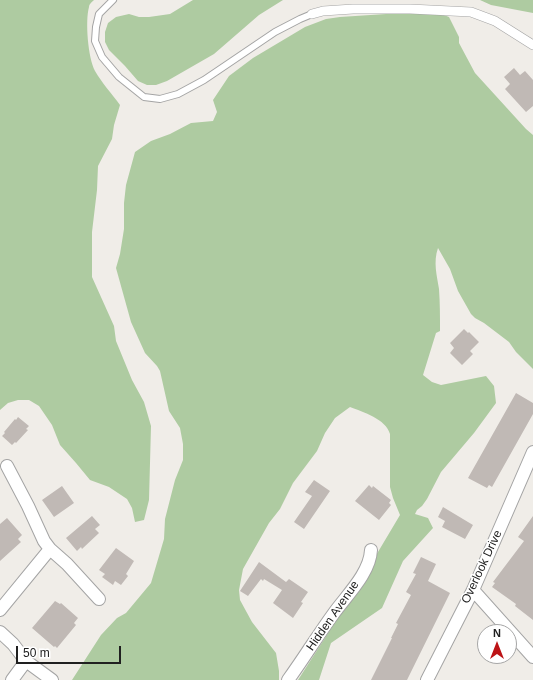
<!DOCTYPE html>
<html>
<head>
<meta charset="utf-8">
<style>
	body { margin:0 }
	#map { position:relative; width:533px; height:680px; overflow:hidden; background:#f0ede8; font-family:Helvetica,sans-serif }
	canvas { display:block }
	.north { position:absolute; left:477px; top:624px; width:40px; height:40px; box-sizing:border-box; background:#fff; border:1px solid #a6a6a6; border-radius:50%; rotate:0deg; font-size:11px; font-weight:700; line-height:16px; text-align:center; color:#202020 }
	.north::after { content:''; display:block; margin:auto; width:14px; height:18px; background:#bd1316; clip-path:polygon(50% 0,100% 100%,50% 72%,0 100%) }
	.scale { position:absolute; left:16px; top:646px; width:105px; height:18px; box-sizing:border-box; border:2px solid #202020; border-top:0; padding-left:5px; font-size:12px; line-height:14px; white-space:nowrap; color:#202020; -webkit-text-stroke:3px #fff; paint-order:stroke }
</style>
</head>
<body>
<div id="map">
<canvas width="533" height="680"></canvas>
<div class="north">N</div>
<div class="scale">50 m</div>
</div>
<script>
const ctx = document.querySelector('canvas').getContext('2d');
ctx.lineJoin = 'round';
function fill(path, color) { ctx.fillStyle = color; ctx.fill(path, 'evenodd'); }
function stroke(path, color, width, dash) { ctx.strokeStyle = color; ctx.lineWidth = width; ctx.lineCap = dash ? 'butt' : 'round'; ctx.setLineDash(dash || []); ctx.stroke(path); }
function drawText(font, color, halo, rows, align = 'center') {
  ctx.font = font + ' Helvetica,sans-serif'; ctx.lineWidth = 3; ctx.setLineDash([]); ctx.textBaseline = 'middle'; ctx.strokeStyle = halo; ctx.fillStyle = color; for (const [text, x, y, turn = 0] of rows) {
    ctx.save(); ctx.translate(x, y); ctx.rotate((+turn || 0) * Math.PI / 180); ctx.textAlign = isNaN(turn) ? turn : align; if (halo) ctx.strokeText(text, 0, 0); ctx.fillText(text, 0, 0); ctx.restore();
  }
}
fill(new Path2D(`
	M 0,0 L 94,0 C 92,2 89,4 89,7 C 85,21 88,58 95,71 C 102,83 112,94 120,105 L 114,125 L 112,139 L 98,166 L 97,190 L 92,232 L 92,277 L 114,326 L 116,341 L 132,380 L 144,402 L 151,426 L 149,500 L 144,520 L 135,522 L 132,508 L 127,499 L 109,487 L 90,480 L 76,463 L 60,445 L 52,425 L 39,406 L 29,400 L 18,400 L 8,403 L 0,410 Z
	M 193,0 L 283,0 L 259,15 L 214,54 L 167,81 L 156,85 L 147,85 L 138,81 L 125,66 L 109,50 L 105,42 L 105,32 L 108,23 L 116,17 L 129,14 L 139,17 L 149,17 L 170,14 Z
	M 480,0 L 533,0 L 533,13 L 491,5 Z
	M 397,12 L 444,15 L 449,17 L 459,37 L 459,43 L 475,73 L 526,129 L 533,135 L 533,369 L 516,352 L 509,342 L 484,323 L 475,318 L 471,314 L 458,291 L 450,269 L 438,248 C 433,262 437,276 439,289 C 440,303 440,317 440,331 L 436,333 L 423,375 L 432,382 L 441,385 L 486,376 L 494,386 L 496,403 L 474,433 L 441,472 L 427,499 L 422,506 L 417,510 L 415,514 L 428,518 L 433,528 L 403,561 L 382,608 L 331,643 L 319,680 L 298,680 L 350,599 L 400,515 L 393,498 L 390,487 L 390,434 C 386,419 363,412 350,407 L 335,418 L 325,433 L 317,451 L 293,483 L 280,509 L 269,523 L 243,569 L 239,590 L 240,600 L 252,622 L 276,653 L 279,671 L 279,680 L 72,680 L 101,635 L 117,618 L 126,613 L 151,583 L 164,539 L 165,519 L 175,480 L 183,460 L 183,444 L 180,428 L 169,411 L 160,371 L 157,366 L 145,353 L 131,322 L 116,268 L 120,254 L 124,229 L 124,203 L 126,185 L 135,152 L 151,141 L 170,134 L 191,123 L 213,121 L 217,112 L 213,100 L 229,76 L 253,58 L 305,27 L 326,19 L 340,17 L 386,14 Z`), '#aecba1');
fill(new Path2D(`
	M 514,68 L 520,75 L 525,71 L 533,80 L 533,106 L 526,112 L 505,89 L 510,84 L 504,77 Z
	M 464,329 L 468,333 L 469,332 L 479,342 L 470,351 L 473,354 L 462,365 L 450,353 L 454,348 L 450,343 Z
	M 516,393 L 533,403 L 533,414 L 492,487 L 489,485 L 487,488 L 468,478 Z
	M 18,417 L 29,426 L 26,429 L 28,430 L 16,443 L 15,442 L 12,445 L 2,436 L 5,433 L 4,432 L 15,419 L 16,420 Z
	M 314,480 L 330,491 L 304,529 L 294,522 L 312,496 L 305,492 Z
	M 369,485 L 372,488 L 373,486 L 391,500 L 389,503 L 391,505 L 379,520 L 355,501 Z
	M 62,486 L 74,503 L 54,517 L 42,500 Z
	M 443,507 L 473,525 L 465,539 L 442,527 L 445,521 L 438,517 Z
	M 92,516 L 100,525 L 95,529 L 99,533 L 82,549 L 81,547 L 77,551 L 66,538 Z
	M 533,516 L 533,620 L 515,606 L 516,604 L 492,587 L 495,583 L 493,582 L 524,541 L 518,537 Z
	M 7,518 L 22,535 L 18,539 L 21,542 L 0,561 L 0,524 Z
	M 116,548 L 134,561 L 126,574 L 128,576 L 121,585 L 115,581 L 113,585 L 102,577 L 105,574 L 99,570 Z
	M 421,557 L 436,564 L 428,581 L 450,593 L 407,680 L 371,680 L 392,638 L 391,638 L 398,624 L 396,623 L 411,595 L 406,592 L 416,574 L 413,573 Z
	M 259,562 L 286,582 L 289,579 L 308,592 L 301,602 L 303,603 L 293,618 L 273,603 L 282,590 L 264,579 L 263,581 L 261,579 L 248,596 L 240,591 Z
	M 55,601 L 60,604 L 61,603 L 78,618 L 74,623 L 76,625 L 57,648 L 55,646 L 54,647 L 32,628 Z`), '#c0b9b5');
const service = new Path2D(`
	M 113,0 L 99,14 L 96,27 L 95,41 L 102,57 L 119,77 L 144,97 L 160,99 L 178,94 L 204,80 L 275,32 L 300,19 L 312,14`);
const pedestrian = new Path2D(`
	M 312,14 L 323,11 L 353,9 L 410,9 L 471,12 L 495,21 L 533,45`);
const minor = new Path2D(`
	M 7,466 L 28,506 L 44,541 L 50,549 L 67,564 L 99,599
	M 473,590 L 533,657
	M 0,610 L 50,549
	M 0,632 L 13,644 L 26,661 L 52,680
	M 12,680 L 26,661
	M 288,680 C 304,658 318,635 334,613 C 347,595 370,573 371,550
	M 427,680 L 473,590 L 533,452`);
stroke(service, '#a4a4a4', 8);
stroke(pedestrian, '#a4a4a4', 10);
stroke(minor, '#a4a4a4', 14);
stroke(service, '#fff', 6);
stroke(pedestrian, '#fff', 9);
stroke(minor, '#fff', 12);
drawText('12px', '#202020', '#fff', [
	["Overlook Drive",482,567,-65],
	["Hidden Avenue",333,616,-55]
]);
</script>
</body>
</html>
